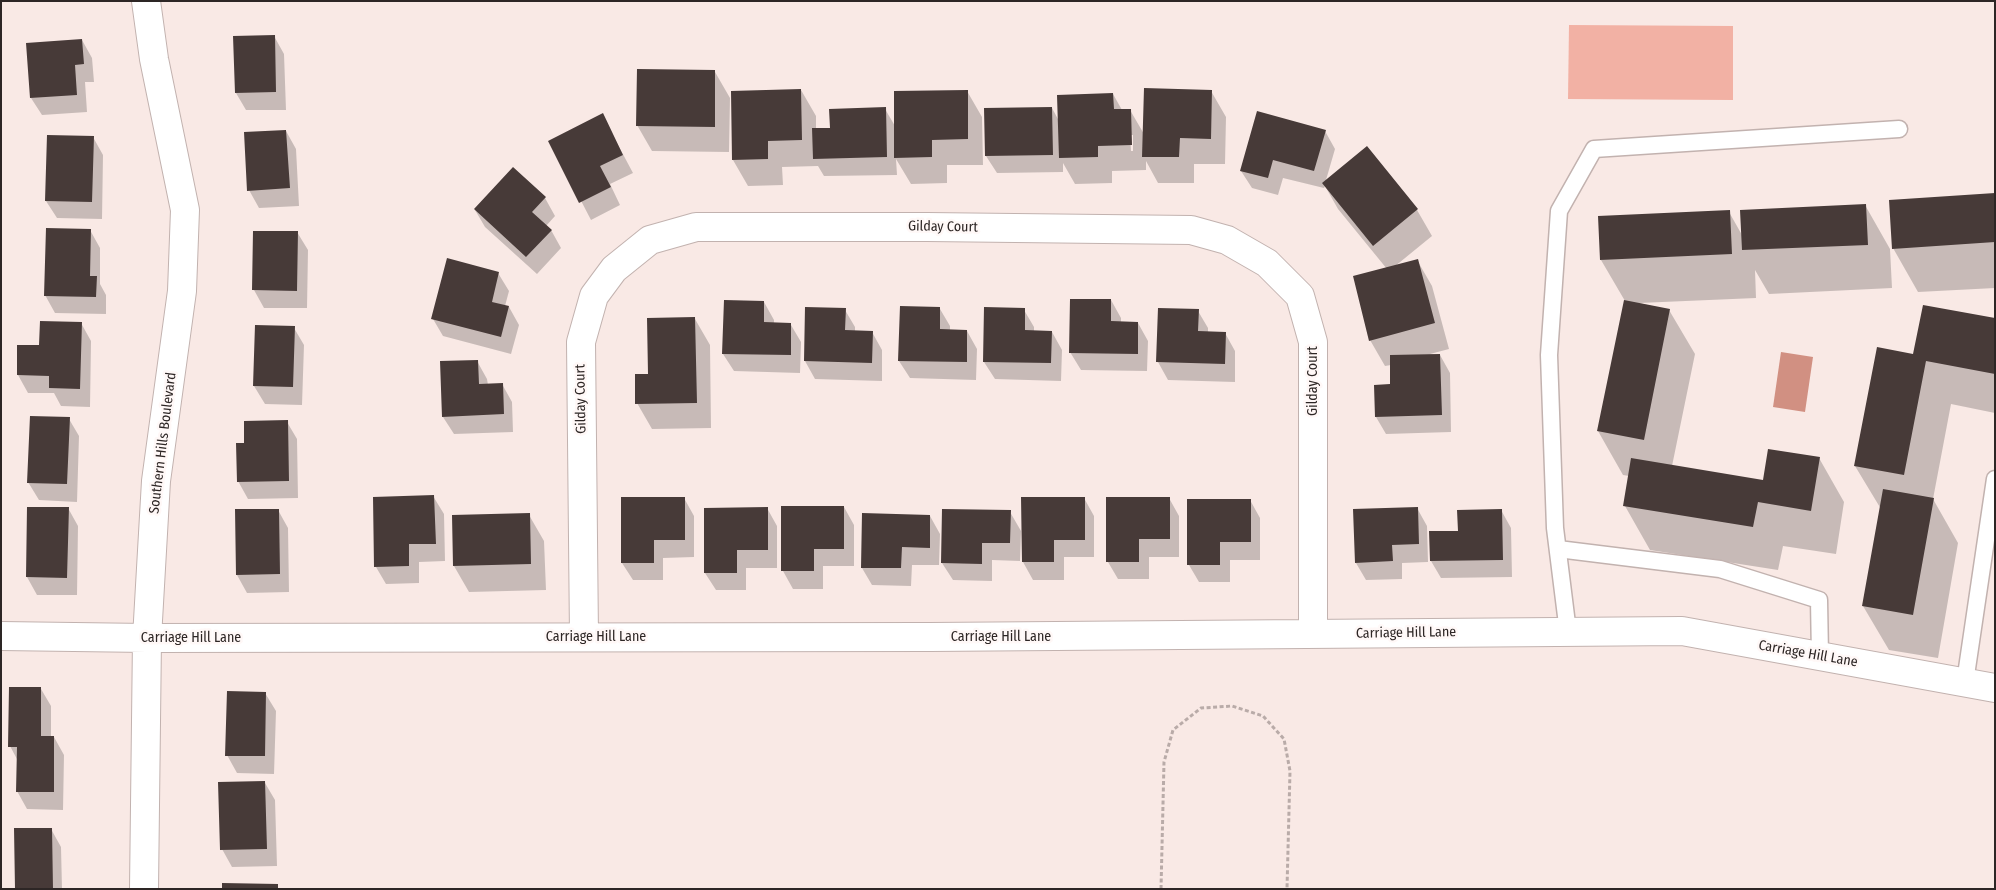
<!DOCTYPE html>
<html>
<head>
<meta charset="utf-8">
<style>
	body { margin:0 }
	#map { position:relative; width:1996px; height:890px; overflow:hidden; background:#f9e9e5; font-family:"Fira Sans Condensed",sans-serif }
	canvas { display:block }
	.frame { position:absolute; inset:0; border:2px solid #2d2625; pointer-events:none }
</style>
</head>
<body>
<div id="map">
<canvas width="1996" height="890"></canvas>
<div class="frame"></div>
</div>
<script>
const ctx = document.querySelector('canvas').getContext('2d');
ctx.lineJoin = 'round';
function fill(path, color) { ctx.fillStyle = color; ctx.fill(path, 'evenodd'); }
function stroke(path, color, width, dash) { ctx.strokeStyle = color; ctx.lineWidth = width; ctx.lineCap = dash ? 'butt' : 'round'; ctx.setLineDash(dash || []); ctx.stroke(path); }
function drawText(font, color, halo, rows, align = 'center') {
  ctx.font = font + ' "Fira Sans Condensed",sans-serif'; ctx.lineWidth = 5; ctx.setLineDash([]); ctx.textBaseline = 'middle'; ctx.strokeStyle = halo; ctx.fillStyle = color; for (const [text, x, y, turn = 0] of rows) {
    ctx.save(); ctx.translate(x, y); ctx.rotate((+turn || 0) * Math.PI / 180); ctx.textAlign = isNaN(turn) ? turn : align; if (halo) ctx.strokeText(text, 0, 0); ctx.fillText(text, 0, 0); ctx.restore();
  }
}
fill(new Path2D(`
	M 1569,25 L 1733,26 L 1733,100 L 1568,99 Z`), '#f2b1a4');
fill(new Path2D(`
	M 1781,352 L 1813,357 L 1805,412 L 1773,407 Z`), '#d19082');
fill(new Path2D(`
	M 274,36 L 284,54 L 286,110 L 246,110 L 236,93 Z
	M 82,40 L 92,58 L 94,82 L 85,82 L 87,112 L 42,115 L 31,98 Z
	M 715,72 L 730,98 L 729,152 L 652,151 L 637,125 Z
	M 801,90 L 816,116 L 816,129 L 831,129 L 885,109 L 895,126 L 967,91 L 982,117 L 983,165 L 947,165 L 947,183 L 911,184 L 896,159 L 897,175 L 824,176 L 818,166 L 782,167 L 783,185 L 748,186 L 733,160 L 732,92 Z
	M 1211,91 L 1226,117 L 1225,164 L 1194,164 L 1194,183 L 1158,183 L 1146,161 L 1146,170 L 1112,171 L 1112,183 L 1075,184 L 1063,163 L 1063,172 L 997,173 L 986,156 L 1052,108 L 1059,121 L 1113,94 L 1122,110 L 1130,110 L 1144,134 ZM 1130,135 L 1133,135 L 1133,151 L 1131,151 Z
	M 602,115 L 633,173 L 610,184 L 620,205 L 591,220 L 550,141 Z
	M 286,131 L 296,149 L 299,206 L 259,208 L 249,190 Z
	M 1325,131 L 1335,149 L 1326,180 L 1417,210 L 1432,236 L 1394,267 L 1417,260 L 1432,286 L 1449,349 L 1430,354 L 1440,355 L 1450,373 L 1451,432 L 1386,434 L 1376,417 L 1392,385 L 1391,365 L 1385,366 L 1370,340 L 1387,269 L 1338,209 L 1325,186 L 1324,188 L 1283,178 L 1278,195 L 1252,188 L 1241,171 Z
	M 93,137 L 103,155 L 102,219 L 57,218 L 46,201 Z
	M 1995,194 L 1995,288 L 1918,292 L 1893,248 Z
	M 545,198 L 555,216 L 546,226 L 551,230 L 561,248 L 537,274 L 485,227 L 475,210 Z
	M 1865,205 L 1890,249 L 1892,288 L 1769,294 L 1755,270 L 1756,298 L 1639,303 L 1669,310 L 1695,354 L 1672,466 L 1764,481 L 1819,458 L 1844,502 L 1836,554 L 1783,546 L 1778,570 L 1650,550 L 1625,506 L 1629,476 L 1623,475 L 1598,431 L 1625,301 L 1601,260 L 1729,212 L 1742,235 Z
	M 90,230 L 100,248 L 100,284 L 106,295 L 106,314 L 55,313 L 45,295 Z
	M 297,232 L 308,250 L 307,308 L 264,308 L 254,290 Z
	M 498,273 L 509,291 L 505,306 L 509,307 L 519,325 L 511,354 L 443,336 L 433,319 Z
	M 1111,300 L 1121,318 L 1121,322 L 1138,323 L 1148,341 L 1147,371 L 1081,370 L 1070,352 Z
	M 764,302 L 774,320 L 774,324 L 791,325 L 801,342 L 800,373 L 734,371 L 723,354 Z
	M 806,309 L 845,310 L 855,327 L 855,331 L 872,332 L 882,350 L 882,381 L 815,379 L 805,361 Z
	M 940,309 L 950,326 L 950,331 L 967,331 L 977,349 L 976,380 L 910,378 L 899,361 Z
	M 1024,310 L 1034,327 L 1034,332 L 1052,332 L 1062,350 L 1061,381 L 995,379 L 984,362 Z
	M 1159,310 L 1198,311 L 1208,328 L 1208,333 L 1225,333 L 1235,351 L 1235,382 L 1168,380 L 1158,362 Z
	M 695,319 L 710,345 L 711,428 L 652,429 L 637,403 L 649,375 Z
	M 1995,320 L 1995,413 L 1951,404 L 1933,499 L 1958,543 L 1938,658 L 1889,650 L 1863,606 L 1881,509 L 1855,466 L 1914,355 Z
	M 81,323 L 91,341 L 90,407 L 61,406 L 54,393 L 28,393 L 18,375 L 41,346 Z
	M 294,328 L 304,345 L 302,405 L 265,404 L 254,386 Z
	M 477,361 L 487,379 L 488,385 L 502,384 L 512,402 L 513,432 L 454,434 L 443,417 Z
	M 69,419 L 79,436 L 77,502 L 39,500 L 28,482 Z
	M 287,422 L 297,439 L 298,498 L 248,499 L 238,481 L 245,444 Z
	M 433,496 L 444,514 L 445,561 L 419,562 L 419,583 L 386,584 L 376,567 Z
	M 684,498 L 694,516 L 694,557 L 663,558 L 663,580 L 633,580 L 622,563 Z
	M 1022,498 L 1084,498 L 1094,516 L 1094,557 L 1064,557 L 1064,580 L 1033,580 L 1023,562 Z
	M 1169,498 L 1179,516 L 1179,557 L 1149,557 L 1149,579 L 1118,579 L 1108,562 Z
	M 1250,500 L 1260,518 L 1260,560 L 1230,560 L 1230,582 L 1199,582 L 1189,565 Z
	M 782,507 L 844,507 L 854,525 L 854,566 L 823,566 L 823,589 L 793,589 L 783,571 Z
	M 68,508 L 78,526 L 77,595 L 37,595 L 27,577 Z
	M 767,508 L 777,526 L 777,568 L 746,568 L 746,590 L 716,590 L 705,573 Z
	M 1417,508 L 1427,526 L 1428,562 L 1402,563 L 1402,579 L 1366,580 L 1356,563 Z
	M 278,510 L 288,528 L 289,592 L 247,593 L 237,575 L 236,511 Z
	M 1501,510 L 1511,528 L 1512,577 L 1441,578 L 1431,561 L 1459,532 Z
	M 1010,512 L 1021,531 L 1020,561 L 992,560 L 992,581 L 953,580 L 942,563 Z
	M 529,515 L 544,541 L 546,590 L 469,592 L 454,566 Z
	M 930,516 L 940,534 L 939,565 L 912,565 L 911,586 L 872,585 L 862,568 Z
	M 41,689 L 51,706 L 51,737 L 54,737 L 64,755 L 63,810 L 27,809 L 17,791 L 18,761 L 10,746 Z
	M 265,693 L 276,711 L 274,774 L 237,773 L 227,755 Z
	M 265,783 L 275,800 L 277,866 L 232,867 L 222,849 Z
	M 51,829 L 61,847 L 62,889 L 16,889 Z`), '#0003');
fill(new Path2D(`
	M 275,35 L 276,92 L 235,93 L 233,36 Z
	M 82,39 L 84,64 L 75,65 L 77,95 L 30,98 L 26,43 Z
	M 637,69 L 715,70 L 715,127 L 636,126 Z
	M 1144,88 L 1212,90 L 1211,139 L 1180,138 L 1179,157 L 1142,157 Z
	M 801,89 L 802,140 L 768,141 L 768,159 L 732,160 L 731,91 Z
	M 968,90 L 968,139 L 932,140 L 932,157 L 894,158 L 894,91 Z
	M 1113,93 L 1114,109 L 1131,109 L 1132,145 L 1098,146 L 1098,157 L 1059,158 L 1057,95 Z
	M 886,107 L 887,157 L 813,159 L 812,128 L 830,128 L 829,109 Z
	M 1052,107 L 1053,155 L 985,156 L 984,108 Z
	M 1257,111 L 1326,130 L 1314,171 L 1273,160 L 1268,178 L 1240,171 Z
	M 603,113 L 623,155 L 600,166 L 611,187 L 579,203 L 548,141 Z
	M 286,130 L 290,188 L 247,191 L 244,132 Z
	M 47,135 L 94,136 L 92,202 L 45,201 Z
	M 1367,146 L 1418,209 L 1373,246 L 1322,183 Z
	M 513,167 L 546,197 L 532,212 L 552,230 L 526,257 L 474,209 Z
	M 1995,193 L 1995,242 L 1892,249 L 1889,200 Z
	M 1866,204 L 1868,245 L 1742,250 L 1740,210 Z
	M 1730,210 L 1732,254 L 1600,260 L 1598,216 Z
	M 46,228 L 91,229 L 90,276 L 97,276 L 96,297 L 44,296 Z
	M 253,231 L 298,231 L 297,291 L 252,290 Z
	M 447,258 L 499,272 L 492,302 L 509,306 L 501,337 L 431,319 Z
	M 1418,259 L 1435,323 L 1369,341 L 1353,276 Z
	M 1070,299 L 1111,299 L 1111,321 L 1138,322 L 1138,354 L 1069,353 Z
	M 724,300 L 764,301 L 764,322 L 791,323 L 791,355 L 722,354 Z
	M 1624,300 L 1670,309 L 1644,440 L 1597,431 Z
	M 1923,305 L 1995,318 L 1995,374 L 1926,361 L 1904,475 L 1854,466 L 1877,347 L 1913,354 Z
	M 900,306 L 940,307 L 940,329 L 967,330 L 967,362 L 898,361 Z
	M 805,307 L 846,308 L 845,330 L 873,331 L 872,363 L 804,361 Z
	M 984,307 L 1025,308 L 1025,330 L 1052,331 L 1051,363 L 983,362 Z
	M 1158,308 L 1199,309 L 1198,331 L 1226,332 L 1225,364 L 1156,362 Z
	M 695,317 L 697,403 L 635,404 L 635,374 L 648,374 L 647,318 Z
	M 40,321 L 82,322 L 80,389 L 49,388 L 49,376 L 17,375 L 17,345 L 39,345 Z
	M 255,325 L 295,326 L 293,387 L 253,386 Z
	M 1440,354 L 1442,415 L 1375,417 L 1374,385 L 1390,384 L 1390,355 Z
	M 478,360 L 479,384 L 503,383 L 504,414 L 442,417 L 440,361 Z
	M 30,416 L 70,417 L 67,484 L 27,483 Z
	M 288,420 L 289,481 L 237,482 L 236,443 L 244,443 L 244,421 Z
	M 1768,449 L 1820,457 L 1811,511 L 1758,502 L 1753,527 L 1623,506 L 1631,458 L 1763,480 Z
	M 1883,489 L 1934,498 L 1913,615 L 1862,606 Z
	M 434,495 L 436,544 L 409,544 L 409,566 L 374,567 L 373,497 Z
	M 621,497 L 685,497 L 685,540 L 654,540 L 654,563 L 621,563 Z
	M 1021,497 L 1085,497 L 1085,540 L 1054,540 L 1054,562 L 1022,562 Z
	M 1106,497 L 1170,497 L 1170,539 L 1139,539 L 1139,562 L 1106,562 Z
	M 1187,499 L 1251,499 L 1251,542 L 1220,542 L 1220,565 L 1187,565 Z
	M 781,506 L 844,506 L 844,549 L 814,549 L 814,571 L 781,571 Z
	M 27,507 L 69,507 L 67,578 L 26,577 Z
	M 768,507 L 768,550 L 737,550 L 737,573 L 704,573 L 704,508 Z
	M 1418,507 L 1419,544 L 1392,545 L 1393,561 L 1355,563 L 1353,509 Z
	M 235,509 L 279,509 L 280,574 L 236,575 Z
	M 942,509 L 1011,510 L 1010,543 L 982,543 L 982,564 L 941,563 Z
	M 1502,509 L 1503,560 L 1430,561 L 1429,531 L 1458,531 L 1457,510 Z
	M 530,513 L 531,564 L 453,566 L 452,515 Z
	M 862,513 L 930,515 L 930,548 L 902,547 L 901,568 L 861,568 Z
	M 9,687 L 41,687 L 41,736 L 54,736 L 54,792 L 16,792 L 17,747 L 8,747 Z
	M 227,691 L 266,692 L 265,756 L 225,756 Z
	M 265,781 L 267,849 L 220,850 L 218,782 Z
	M 14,828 L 52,828 L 53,889 L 15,889 Z
	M 222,883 L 278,884 L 278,889 L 222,889 Z`), '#473a38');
const lane = new Path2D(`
	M 1558,549 L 1720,569 L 1819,600 L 1820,656
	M 1568,632 L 1555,528 L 1549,355 L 1559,211 L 1594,149 L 1899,129
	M 1965,682 L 1995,479`);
const street = new Path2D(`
	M 1,636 L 147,638 L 930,637 L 1682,631 L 1995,688
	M 584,637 L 581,342 L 594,296 L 614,269 L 650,240 L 696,227 L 927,227 L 1191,230 L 1227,240 L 1267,263 L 1300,296 L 1313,342 L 1313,634
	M 144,889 L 147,638 L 156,481 L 182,291 L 185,210 L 154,59 L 146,1`);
stroke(lane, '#c2b2af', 19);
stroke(street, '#c2b2af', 30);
stroke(new Path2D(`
	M 1161,889 L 1164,762 L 1173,730 L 1201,708 L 1232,706 L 1263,716 L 1284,739 L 1290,771 L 1287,889`), '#b9aba8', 3, [4, 2.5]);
stroke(lane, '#fff', 16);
stroke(street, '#fff', 28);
drawText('14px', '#2d2625', '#fff8f7', [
	["Gilday Court",943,227,1],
	["Gilday Court",1313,381,-90],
	["Gilday Court",581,399,-91],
	["Southern Hills Boulevard",163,443,-83],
	["Carriage Hill Lane",1406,633,-1],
	["Carriage Hill Lane",596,637],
	["Carriage Hill Lane",1001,637],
	["Carriage Hill Lane",191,638],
	["Carriage Hill Lane",1808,654,10]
]);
</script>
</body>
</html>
